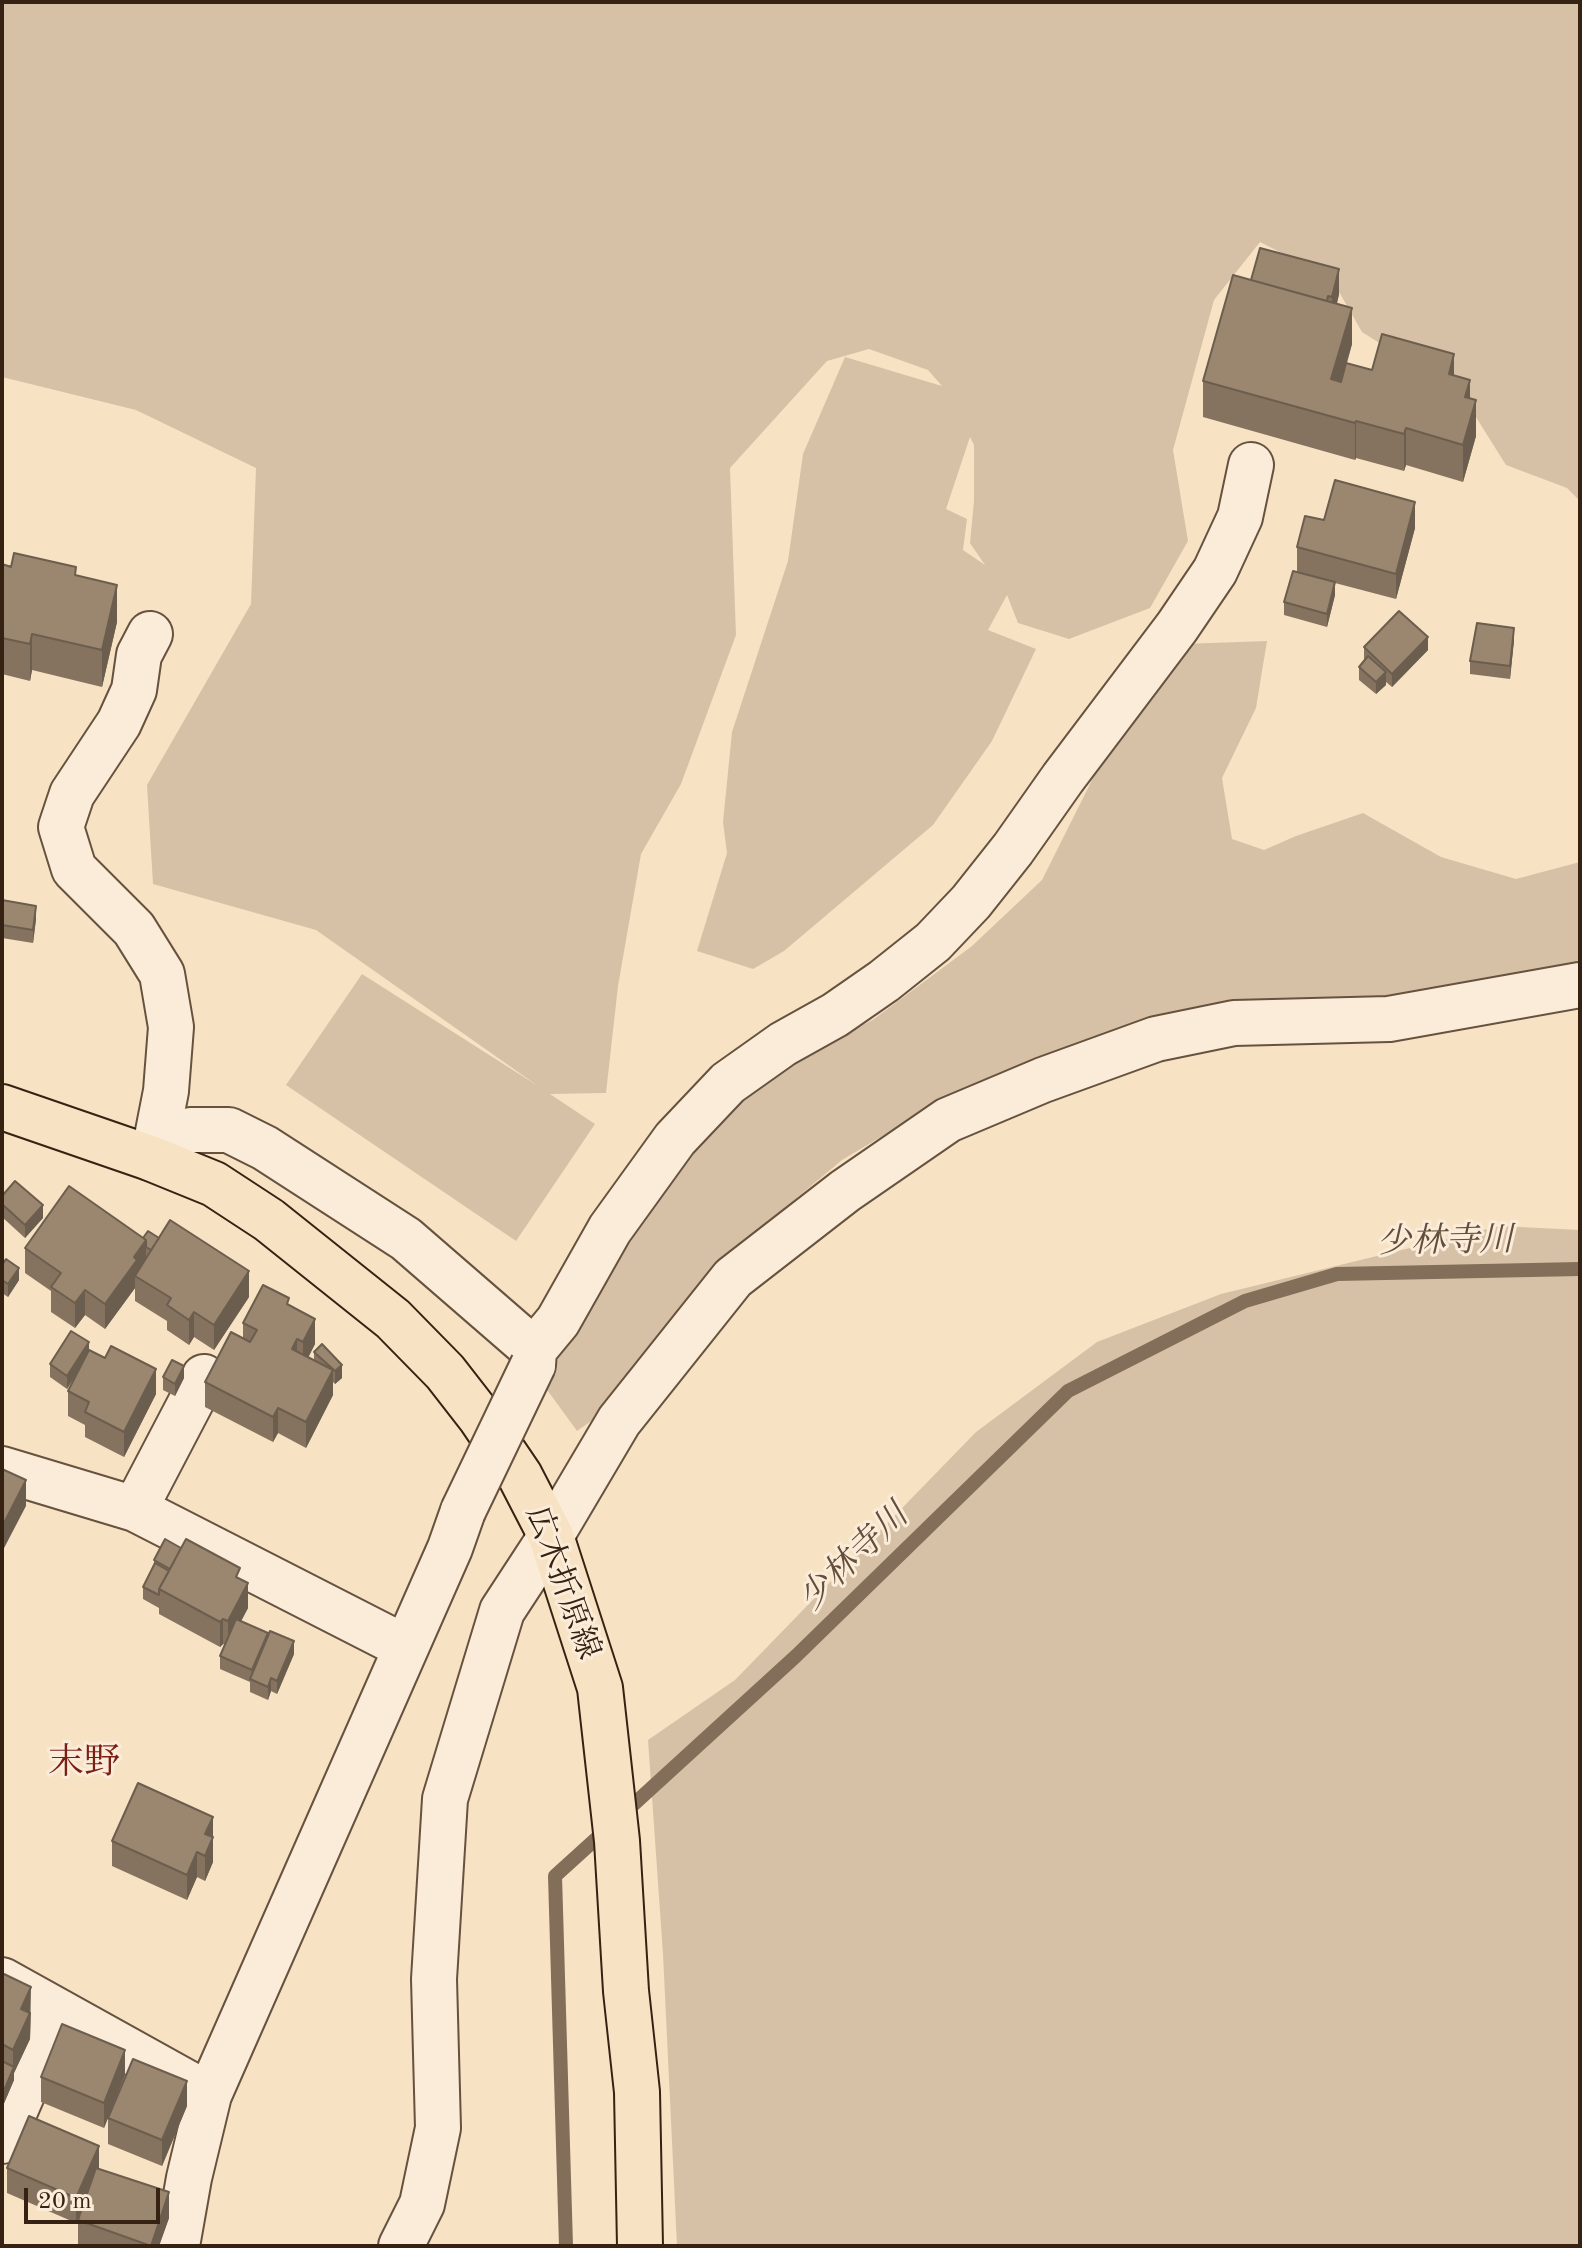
<!DOCTYPE html>
<html>
<head>
<meta charset="utf-8">
<style>
	body { margin:0 }
	#map { position:relative; width:1582px; height:2248px; overflow:hidden; background:#f8e2c4; font-family:"Old Standard TT",serif }
	canvas { display:block }
	.frame { position:absolute; inset:0; border:4px solid #362213; pointer-events:none }
	.scale { position:absolute; left:24px; top:2188px; width:136px; height:36px; box-sizing:border-box; border:4px solid #362213; border-top:0; padding-left:10px; font-size:24px; line-height:28px; white-space:nowrap; color:#362213; -webkit-text-stroke:6px #faecd9; paint-order:stroke }
</style>
</head>
<body>
<div id="map">
<canvas width="1582" height="2248"></canvas>
<div class="frame"></div>
<div class="scale">20 m</div>
</div>
<script>
const ctx = document.querySelector('canvas').getContext('2d');
ctx.lineJoin = 'round';
function fill(path, color) { ctx.fillStyle = color; ctx.fill(path, 'evenodd'); }
function stroke(path, color, width, dash) { ctx.strokeStyle = color; ctx.lineWidth = width; ctx.lineCap = dash ? 'butt' : 'round'; ctx.setLineDash(dash || []); ctx.stroke(path); }
function drawText(font, color, halo, rows, align = 'center') {
  ctx.font = font + ' "Old Standard TT","Noto Serif JP",serif'; ctx.lineWidth = 6; ctx.setLineDash([]); ctx.textBaseline = 'middle'; ctx.strokeStyle = halo; ctx.fillStyle = color; for (const [text, x, y, turn = 0] of rows) {
    ctx.save(); ctx.translate(x, y); ctx.rotate((+turn || 0) * Math.PI / 180); ctx.textAlign = isNaN(turn) ? turn : align; if (halo) ctx.strokeText(text, 0, 0); ctx.fillText(text, 0, 0); ctx.restore();
  }
}
fill(new Path2D(`
	M 2,2 L 1580,2 L 1580,501 L 1567,488 L 1506,465 L 1462,395 L 1362,332 L 1331,278 L 1260,242 L 1214,300 L 1173,450 L 1188,541 L 1150,608 L 1069,639 L 1018,623 L 1007,595 L 988,630 L 1036,649 L 992,741 L 933,825 L 784,951 L 753,969 L 697,951 L 727,853 L 723,822 L 732,732 L 788,561 L 803,454 L 845,357 L 942,386 L 928,370 L 869,349 L 827,361 L 730,468 L 736,635 L 681,784 L 641,854 L 618,986 L 606,1093 L 550,1094 L 595,1124 L 516,1241 L 286,1085 L 362,974 L 538,1086 L 316,930 L 153,884 L 147,785 L 251,604 L 256,468 L 136,410 L 2,377 ZM 970,437 L 974,445 L 974,501 L 970,543 L 985,565 L 963,550 L 967,519 L 946,509 Z
	M 1267,641 L 1256,708 L 1222,778 L 1232,839 L 1264,850 L 1296,836 L 1363,813 L 1441,857 L 1516,879 L 1580,862 L 1580,974 L 1504,991 L 1258,1008 L 1181,1010 L 1075,1043 L 931,1107 L 842,1160 L 713,1268 L 669,1332 L 611,1407 L 577,1431 L 545,1387 L 568,1335 L 666,1179 L 721,1118 L 774,1074 L 874,1019 L 972,946 L 1042,880 L 1094,776 L 1141,713 L 1182,644 Z
	M 1500,1226 L 1580,1230 L 1580,2246 L 677,2246 L 663,1954 L 648,1740 L 735,1680 L 976,1432 L 1097,1342 L 1221,1294 Z`), '#d7c1a6');
stroke(new Path2D(`
	M 623,1814 L 796,1656 L 1068,1391 L 1245,1301 L 1337,1274 L 1580,1269
	M 566,2246 L 555,1876 L 608,1828`), '#836e59', 14);
const minor = new Path2D(`
	M 150,634 L 139,655 L 134,690 L 119,723 L 72,794 L 61,827 L 74,869 L 134,929 L 162,974 L 171,1027 L 166,1091 L 156,1142
	M 150,1158 L 156,1142 L 191,1130 L 229,1130 L 265,1148 L 406,1239 L 534,1350 L 533,1365
	M 534,1350 L 558,1321 L 610,1229 L 675,1139 L 728,1083 L 783,1044 L 835,1015 L 884,981 L 933,942 L 971,902 L 1013,849 L 1063,778 L 1177,627 L 1215,571 L 1240,517 L 1251,465
	M 2,1469 L 135,1509 L 405,1647
	M 135,1509 L 204,1377
	M 2,1980 L 209,2095
	M 2,2141 L 58,2011
	M 177,2246 L 189,2178 L 209,2095 L 450,1548 L 463,1511
	M 401,2246 L 422,2204 L 438,2128 L 434,1979 L 445,1799 L 502,1611 L 551,1536 L 619,1421 L 733,1278 L 845,1191 L 948,1120 L 1043,1080 L 1156,1039 L 1234,1023 L 1389,1019 L 1580,985`);
const major = new Path2D(`
	M 2,1107 L 150,1158 L 214,1184 L 269,1220 L 393,1319 L 445,1372 L 480,1417 L 520,1476 L 551,1536 L 600,1688 L 617,1841 L 626,1991 L 637,2092 L 640,2246`);
stroke(minor, '#66523f', 48);
stroke(major, '#362213', 48);
stroke(minor, '#faecd9', 44);
stroke(major, '#f8e2c4', 44);
const minorBridge = new Path2D(`
	M 463,1511 L 533,1365`);
stroke(minorBridge, '#66523f', 48, []);
stroke(minorBridge, '#faecd9', 44);
fill(new Path2D(`
	M 1251,280 L 1339,294 L 1337,304 L 1352,344 L 1347,363 L 1372,370 L 1454,376 L 1470,398 L 1476,436 L 1463,482 L 1406,465 L 1404,471 L 1356,458 L 1355,460 L 1203,417 L 1203,381 Z
	M 1324,520 L 1415,528 L 1396,599 L 1335,583 L 1335,595 L 1327,627 L 1284,615 L 1284,602 L 1297,572 L 1297,547 Z
	M 2,564 L 76,576 L 117,622 L 102,687 L 32,670 L 30,681 L 2,674 Z
	M 1514,640 L 1510,679 L 1470,674 L 1470,661 Z
	M 1364,647 L 1428,650 L 1392,687 L 1386,682 L 1386,685 L 1376,694 L 1359,680 L 1359,667 L 1364,661 Z
	M 2,900 L 36,919 L 33,943 L 2,938 Z
	M 2,1196 L 43,1218 L 25,1238 L 2,1217 Z
	M 143,1238 L 249,1297 L 214,1350 L 194,1337 L 189,1345 L 167,1330 L 167,1321 L 135,1301 L 135,1288 L 105,1329 L 85,1315 L 75,1328 L 51,1312 L 51,1291 L 25,1273 L 25,1248 Z
	M 2,1265 L 19,1280 L 8,1297 L 2,1293 Z
	M 289,1305 L 315,1344 L 308,1358 L 314,1361 L 314,1352 L 342,1378 L 335,1384 L 333,1382 L 333,1395 L 306,1448 L 278,1433 L 273,1442 L 205,1407 L 205,1382 L 243,1338 L 243,1323 Z
	M 89,1350 L 156,1394 L 124,1457 L 85,1437 L 85,1425 L 68,1416 L 68,1391 L 75,1376 L 67,1389 L 50,1377 L 50,1364 Z
	M 163,1377 L 184,1378 L 175,1396 L 163,1390 Z
	M 154,1560 L 240,1580 L 248,1608 L 241,1621 L 294,1654 L 277,1694 L 271,1691 L 268,1700 L 250,1692 L 250,1682 L 220,1669 L 220,1656 L 225,1645 L 223,1644 L 220,1647 L 159,1614 L 159,1608 L 143,1599 L 143,1587 L 154,1565 Z
	M 213,1817 L 213,1862 L 205,1881 L 197,1877 L 187,1900 L 112,1866 L 112,1841 Z
	M 2,1978 L 31,2013 L 30,2039 L 14,2073 L 14,2080 L 2,2108 Z
	M 125,2075 L 104,2128 L 41,2102 L 41,2077 Z
	M 187,2106 L 162,2166 L 108,2144 L 108,2118 Z
	M 7,2168 L 99,2169 L 169,2218 L 159,2246 L 78,2246 L 78,2220 L 83,2209 L 76,2223 L 7,2193 Z`), '#85735f');
fill(new Path2D(`
	M 1339,269 L 1339,294 L 1332,322 L 1332,297 Z
	M 1352,308 L 1352,344 L 1331,416 L 1331,379 Z
	M 1454,354 L 1454,391 L 1449,374 Z
	M 1470,380 L 1470,416 L 1465,397 Z
	M 1476,400 L 1476,436 L 1463,482 L 1463,445 Z
	M 1356,421 L 1356,458 L 1355,460 L 1355,423 Z
	M 1406,428 L 1406,465 L 1404,471 L 1404,434 Z
	M 1415,502 L 1415,528 L 1396,599 L 1396,574 Z
	M 1335,582 L 1335,595 L 1327,627 L 1327,614 Z
	M 117,585 L 117,622 L 102,687 L 102,650 Z
	M 1514,628 L 1514,640 L 1510,679 L 1510,666 Z
	M 32,634 L 32,670 L 30,681 L 30,644 Z
	M 1428,637 L 1428,650 L 1392,687 L 1392,674 Z
	M 1386,672 L 1386,685 L 1376,694 L 1376,682 Z
	M 36,906 L 36,919 L 33,943 L 33,930 Z
	M 43,1205 L 43,1218 L 25,1238 L 25,1225 Z
	M 146,1240 L 146,1265 L 135,1276 L 135,1288 L 105,1329 L 105,1304 L 134,1257 Z
	M 19,1268 L 19,1280 L 8,1297 L 8,1284 Z
	M 249,1271 L 249,1297 L 214,1350 L 214,1325 Z
	M 85,1290 L 85,1315 L 75,1328 L 75,1303 Z
	M 194,1312 L 194,1337 L 189,1345 L 189,1320 Z
	M 315,1319 L 315,1344 L 303,1367 L 303,1342 Z
	M 297,1339 L 297,1364 L 292,1349 Z
	M 89,1342 L 89,1355 L 67,1389 L 67,1376 Z
	M 342,1365 L 342,1378 L 335,1384 L 335,1371 Z
	M 184,1366 L 184,1378 L 175,1396 L 175,1384 Z
	M 156,1369 L 156,1394 L 124,1457 L 124,1432 Z
	M 333,1370 L 333,1395 L 306,1448 L 306,1422 Z
	M 278,1408 L 278,1433 L 273,1442 L 273,1417 Z
	M 26,1480 L 26,1506 L 2,1552 L 2,1527 Z
	M 248,1583 L 248,1608 L 228,1646 L 228,1621 Z
	M 223,1619 L 223,1644 L 220,1647 L 220,1622 Z
	M 268,1633 L 268,1646 L 252,1680 L 252,1670 Z
	M 294,1641 L 294,1654 L 277,1694 L 277,1681 Z
	M 271,1678 L 271,1691 L 268,1700 L 268,1687 Z
	M 213,1817 L 213,1862 L 205,1881 L 205,1834 Z
	M 197,1852 L 197,1877 L 187,1900 L 187,1875 Z
	M 31,1987 L 30,2039 L 14,2073 L 14,2080 L 2,2108 L 2,2095 L 13,2069 L 13,2050 L 21,2009 Z
	M 125,2050 L 125,2075 L 104,2128 L 104,2103 Z
	M 187,2081 L 187,2106 L 162,2166 L 162,2140 Z
	M 99,2146 L 99,2171 L 76,2223 L 76,2198 Z
	M 169,2192 L 169,2218 L 159,2246 L 151,2246 Z`), '#6c5e4e');
const building = new Path2D(`
	M 1260,248 L 1339,269 L 1332,297 L 1328,296 L 1327,301 L 1251,280 Z
	M 1233,275 L 1352,308 L 1331,379 L 1341,382 L 1346,363 L 1372,370 L 1382,334 L 1454,354 L 1449,374 L 1470,380 L 1465,397 L 1476,400 L 1463,445 L 1406,428 L 1404,434 L 1356,421 L 1355,423 L 1203,381 Z
	M 1335,480 L 1415,502 L 1396,574 L 1297,547 L 1305,516 L 1324,520 Z
	M 14,553 L 76,567 L 75,575 L 117,585 L 102,650 L 32,634 L 30,644 L 2,638 L 2,564 L 11,567 Z
	M 1293,571 L 1335,582 L 1327,614 L 1284,602 Z
	M 1399,611 L 1428,637 L 1392,674 L 1364,647 Z
	M 1477,623 L 1514,628 L 1510,666 L 1470,661 Z
	M 1368,656 L 1386,672 L 1376,682 L 1359,667 Z
	M 2,900 L 36,906 L 33,930 L 2,925 Z
	M 15,1181 L 43,1205 L 25,1225 L 2,1204 L 2,1196 Z
	M 69,1186 L 146,1240 L 134,1257 L 137,1260 L 105,1304 L 85,1290 L 75,1303 L 51,1287 L 61,1273 L 25,1248 Z
	M 170,1220 L 249,1271 L 214,1325 L 194,1312 L 189,1320 L 167,1305 L 171,1298 L 135,1276 Z
	M 148,1231 L 159,1238 L 151,1250 L 146,1247 L 146,1240 L 143,1238 Z
	M 6,1259 L 19,1268 L 8,1284 L 2,1280 L 2,1265 Z
	M 263,1285 L 289,1298 L 287,1304 L 315,1319 L 303,1342 L 297,1339 L 292,1349 L 333,1370 L 306,1422 L 278,1408 L 273,1417 L 205,1382 L 231,1332 L 250,1342 L 257,1330 L 243,1323 Z
	M 71,1331 L 89,1342 L 67,1376 L 50,1364 Z
	M 322,1344 L 342,1365 L 335,1371 L 314,1352 Z
	M 111,1346 L 156,1369 L 124,1432 L 85,1412 L 89,1402 L 68,1391 L 89,1350 L 105,1358 Z
	M 172,1360 L 184,1366 L 175,1384 L 163,1377 Z
	M 2,1469 L 26,1480 L 2,1527 Z
	M 165,1539 L 181,1548 L 170,1569 L 154,1560 Z
	M 186,1539 L 240,1568 L 236,1577 L 248,1583 L 228,1621 L 223,1619 L 220,1622 L 159,1589 Z
	M 155,1563 L 169,1571 L 159,1589 L 159,1595 L 143,1587 Z
	M 236,1619 L 268,1633 L 252,1670 L 220,1656 Z
	M 270,1631 L 294,1641 L 277,1681 L 271,1678 L 268,1687 L 250,1679 Z
	M 138,1783 L 213,1817 L 205,1834 L 213,1837 L 205,1856 L 197,1852 L 187,1875 L 112,1841 Z
	M 4,1974 L 31,1987 L 21,2009 L 30,2013 L 13,2050 L 2,2044 L 2,1978 Z
	M 62,2024 L 125,2050 L 104,2103 L 41,2077 Z
	M 133,2059 L 187,2081 L 162,2140 L 108,2118 Z
	M 2,2061 L 14,2067 L 2,2095 Z
	M 29,2116 L 99,2146 L 76,2198 L 7,2168 Z
	M 96,2168 L 169,2192 L 151,2246 L 78,2220 Z`);
fill(building, '#9b866f');
stroke(building, '#6c5e4e', 2);
drawText('32px', '#362213', '#faecd9', [
	["広木折原線",562,1583,70]
]);
drawText('italic 34px', '#634e3c', '#faecd9', [
	["少林寺川",1445,1242,-1],
	["少林寺川",854,1558,-44]
]);
drawText('36px', '#7a1f14', '#faecd9', [
	["末野",84,1764]
]);
</script>
</body>
</html>
